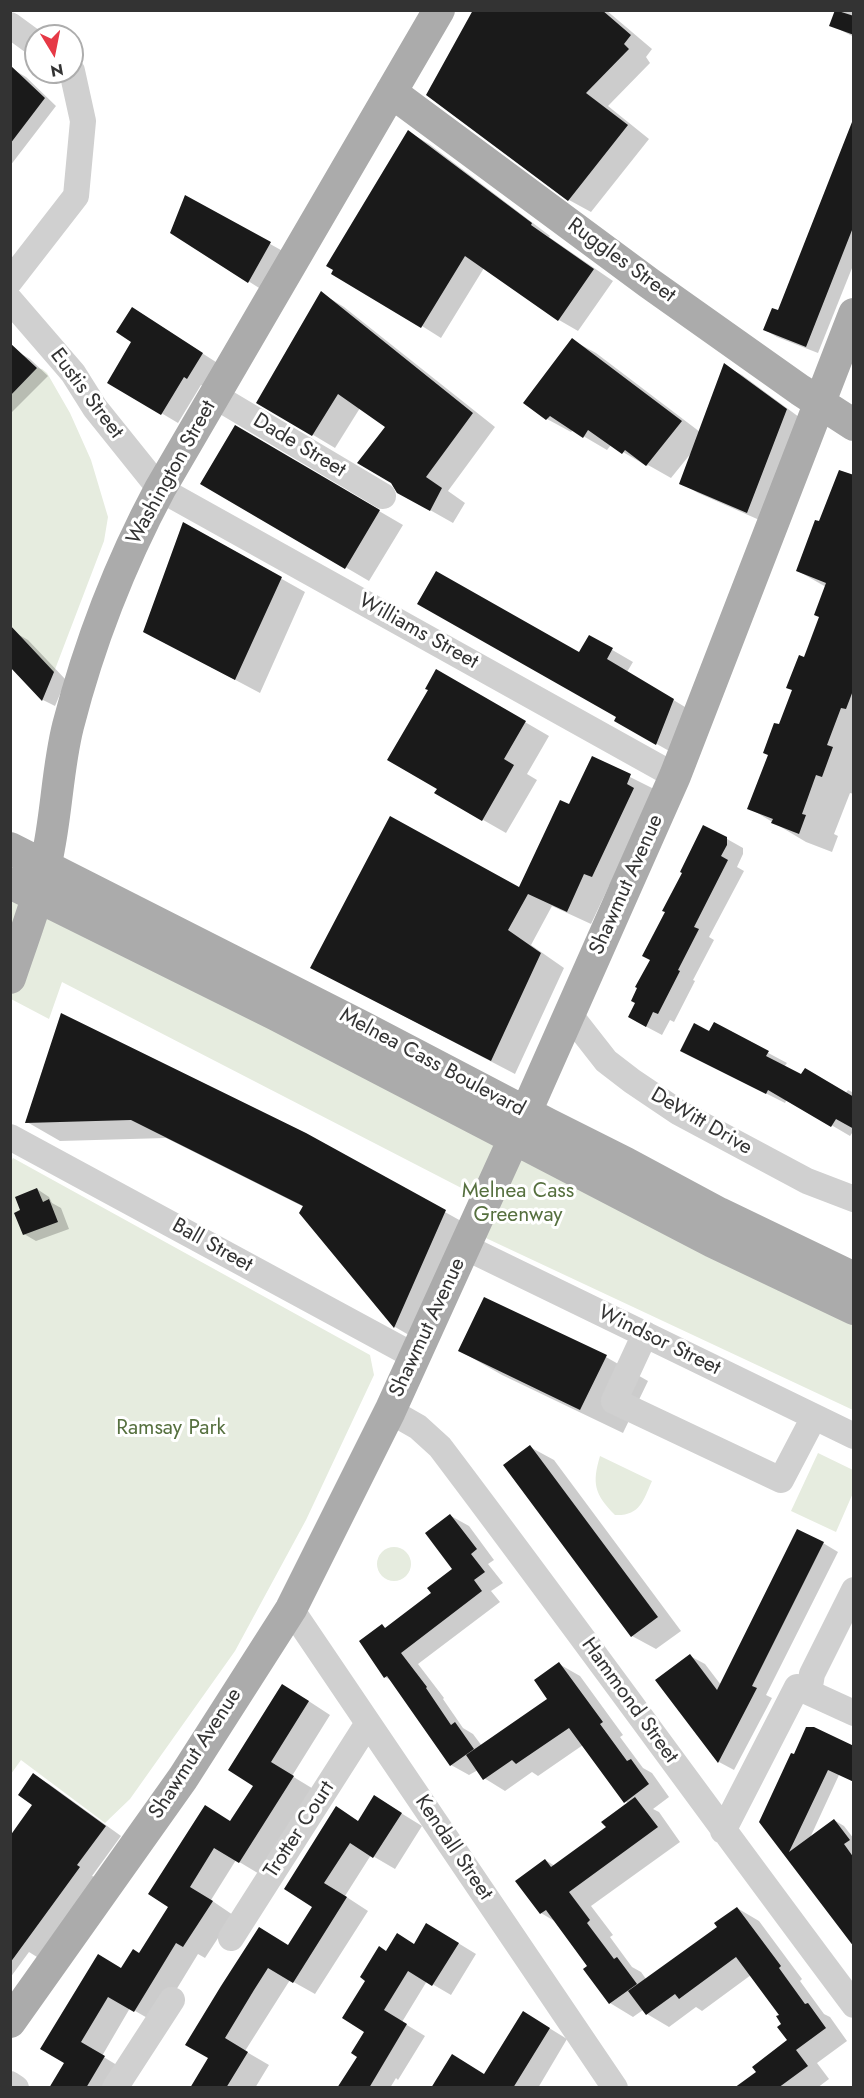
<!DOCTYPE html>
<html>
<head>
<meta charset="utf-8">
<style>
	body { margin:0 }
	#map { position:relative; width:864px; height:2098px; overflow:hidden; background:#fff; font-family:Jost,sans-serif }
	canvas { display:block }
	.frame { position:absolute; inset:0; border:12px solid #333; pointer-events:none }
	.north { position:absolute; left:24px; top:24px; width:60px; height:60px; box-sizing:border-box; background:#fff; border:2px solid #adadad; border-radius:50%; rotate:170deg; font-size:16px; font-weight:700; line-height:24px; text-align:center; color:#333 }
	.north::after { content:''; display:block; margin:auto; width:21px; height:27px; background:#e63946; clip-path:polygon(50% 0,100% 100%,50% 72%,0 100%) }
</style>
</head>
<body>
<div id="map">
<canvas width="864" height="2098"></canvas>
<div class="frame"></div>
<div class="north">N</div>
</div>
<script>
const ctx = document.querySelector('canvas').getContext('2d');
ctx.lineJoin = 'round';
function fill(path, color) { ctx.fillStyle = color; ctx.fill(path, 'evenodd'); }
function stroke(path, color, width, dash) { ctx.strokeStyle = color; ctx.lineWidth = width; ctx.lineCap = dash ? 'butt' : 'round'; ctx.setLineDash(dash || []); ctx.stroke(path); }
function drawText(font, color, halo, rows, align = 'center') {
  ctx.font = font + ' Jost,sans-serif'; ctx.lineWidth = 6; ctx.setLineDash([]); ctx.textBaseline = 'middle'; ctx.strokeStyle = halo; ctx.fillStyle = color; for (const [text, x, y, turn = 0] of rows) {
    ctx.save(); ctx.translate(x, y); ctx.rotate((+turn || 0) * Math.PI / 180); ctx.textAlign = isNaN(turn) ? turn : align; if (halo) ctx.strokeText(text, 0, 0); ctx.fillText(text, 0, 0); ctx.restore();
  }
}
fill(new Path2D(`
	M 37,368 L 42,369 L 47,373 L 70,413 L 91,460 L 108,517 L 104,541 L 54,672 L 11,626 L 10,396 Z
	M 10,898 L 853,1321 L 853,1410 L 458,1225 L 473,1194 L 62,982 L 49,1019 L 11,999 Z
	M 13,1158 L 370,1355 L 374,1375 L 306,1520 L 235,1651 L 130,1799 L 105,1823 L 21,1760 L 11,1774 L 10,1164 Z
	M 818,1453 L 853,1470 L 853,1493 L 836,1532 L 791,1511 Z
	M 600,1456 L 652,1481 C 643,1501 640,1516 615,1515 C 594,1494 592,1483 600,1456 Z
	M377 1564a17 17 0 1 1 34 0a17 17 0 1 1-34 0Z`), '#e6ecdf');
fill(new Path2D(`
	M 474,10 L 606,10 L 652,49 L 646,57 L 650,63 L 608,106 L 649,139 L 591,212 L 569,200 Z
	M 837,10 L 854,10 L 854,37 L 831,25 Z
	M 14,70 L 26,77 L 56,106 L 10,166 L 10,74 Z
	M 854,124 L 854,263 L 818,353 L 777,337 L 765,330 L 779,312 Z
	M 409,132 L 429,144 L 550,236 L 549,237 L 613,281 L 578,331 L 559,320 L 484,268 L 441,338 L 422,326 Z
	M 186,197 L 288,254 L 267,293 L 171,232 Z
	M 321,293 L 344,307 L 495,427 L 448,491 L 465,503 L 453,523 L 398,492 L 387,427 L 360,408 L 335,448 L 258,402 Z
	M 149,319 L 219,364 L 204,387 L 201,385 L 178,423 L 109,382 Z
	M 572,340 L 596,353 L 700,432 L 725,366 L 742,375 L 803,420 L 764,522 L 698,493 L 681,483 L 692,452 L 671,478 L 648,465 L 647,466 L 611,445 L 607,450 L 573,430 L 571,432 L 547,419 Z
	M 18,352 L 30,359 L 48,376 L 10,414 L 10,361 Z
	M 235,427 L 403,525 L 369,581 L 202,483 Z
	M 854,477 L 854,794 L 850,793 L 834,834 L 838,836 L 832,852 L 806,842 L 749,808 L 820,617 L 826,587 L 798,571 L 820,523 Z
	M 184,524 L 305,592 L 260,693 L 145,632 Z
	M 16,633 L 28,640 L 66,680 L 55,706 L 43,700 L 10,665 Z
	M 590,637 L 633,662 L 627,672 L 695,713 L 678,756 L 616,721 L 618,717 L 580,654 Z
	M 437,671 L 549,736 L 527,774 L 537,780 L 506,833 L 436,793 L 439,788 L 430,690 Z
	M 592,758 L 654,789 L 616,890 L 609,886 L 591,924 L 552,906 L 531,945 L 564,968 L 515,1074 L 312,968 L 520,889 L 569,806 Z
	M 727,839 L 743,848 L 743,854 L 737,867 L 744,871 L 709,937 L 714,940 L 693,980 L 695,981 L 674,1022 L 670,1020 L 662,1035 L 645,1026 Z
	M 62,1015 L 305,1134 L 479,1231 L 428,1346 L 395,1327 L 301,1213 L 304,1207 L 166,1138 L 60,1141 L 27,1122 Z
	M 714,1024 L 787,1063 L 784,1067 L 845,1094 L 848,1090 L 854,1093 L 854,1130 L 850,1136 L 787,1099 L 785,1103 L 682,1051 L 710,1033 Z
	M 37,1189 L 49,1197 L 52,1203 L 61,1208 L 69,1229 L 36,1241 L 24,1234 L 22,1211 Z
	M 460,1351 L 606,1357 L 648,1381 L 623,1433 L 502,1375 Z
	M 530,1447 L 554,1460 L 681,1631 L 656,1649 L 632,1636 Z
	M 451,1516 L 469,1526 L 494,1560 L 488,1564 L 503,1583 L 491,1591 L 500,1602 L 418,1664 L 444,1698 L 443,1699 L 463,1728 L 473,1734 L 482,1746 L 549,1700 L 559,1664 L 580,1676 L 623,1735 L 620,1737 L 643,1768 L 652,1773 L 669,1797 L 653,1809 L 659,1812 L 680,1842 L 591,1906 L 613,1935 L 610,1937 L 632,1967 L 641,1972 L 646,1979 L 719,1927 L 737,1908 L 759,1921 L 802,1979 L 800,1981 L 824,2014 L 830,2017 L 847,2041 L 817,2063 L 829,2079 L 817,2088 L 737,2088 L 758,2073 L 789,2040 L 781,2015 L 751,1975 L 702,2011 L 696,2007 L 669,2027 L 647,2014 L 643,2010 L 633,2017 L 610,2003 L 589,1967 L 556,1922 L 541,1913 L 517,1881 L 545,1860 L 555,1866 L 608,1828 L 628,1804 L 583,1745 L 538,1776 L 532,1772 L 505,1791 L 484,1778 L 478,1770 L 469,1775 L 451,1765 L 392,1681 L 385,1677 L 382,1626 L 386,1629 L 433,1593 L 455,1570 Z
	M 823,1543 L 838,1552 L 766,1695 L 772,1698 L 734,1770 L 719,1762 L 657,1680 L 690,1656 L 705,1664 L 721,1685 Z
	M 304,1698 L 330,1715 L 292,1776 L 315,1790 L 261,1875 L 236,1860 L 211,1900 L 233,1915 L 205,1958 L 198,1954 L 156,2023 L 130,2008 L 102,2056 L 125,2070 L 115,2088 L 52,2088 L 121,1970 L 140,1954 L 231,1822 L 255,1786 Z
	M 807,1729 L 839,1775 L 809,1840 L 834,1820 L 844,1826 L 854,1839 L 854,1946 L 760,1822 Z
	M 33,1775 L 49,1784 L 121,1836 L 92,1876 L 95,1877 L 37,1957 L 29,1952 L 10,1978 L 10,1869 L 35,1805 Z
	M 337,1808 L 359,1822 L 396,1810 L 422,1826 L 395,1869 L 371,1855 L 345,1896 L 368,1911 L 315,1994 L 290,1980 L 245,2051 L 269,2065 L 255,2088 L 192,2088 L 210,2058 L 187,2044 L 289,1946 L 314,1907 Z
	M 445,1935 L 476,1954 L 451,1995 L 427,1981 L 402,2022 L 425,2036 L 398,2080 L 396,2078 L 390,2088 L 339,2088 L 359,2056 L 387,1952 Z
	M 541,2023 L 567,2039 L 538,2088 L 433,2088 L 485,2076 Z`), '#0003');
fill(new Path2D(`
	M 473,10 L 602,10 L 631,35 L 624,44 L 629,49 L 586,93 L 628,125 L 568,201 L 426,95 Z
	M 835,10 L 854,16 L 854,35 L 829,26 Z
	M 10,65 L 45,98 L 10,144 Z
	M 852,122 L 854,225 L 806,347 L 763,330 L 772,308 L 778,310 Z
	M 408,130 L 532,223 L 531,225 L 594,269 L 558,321 L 465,256 L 421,328 L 331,274 L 333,270 L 326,266 Z
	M 185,195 L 271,242 L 248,283 L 170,233 Z
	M 321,291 L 473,413 L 426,477 L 442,488 L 430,511 L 397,493 L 391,483 L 357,463 L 385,427 L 338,394 L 312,436 L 256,403 Z
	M 132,307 L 203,353 L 187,379 L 184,377 L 161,415 L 107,383 L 131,342 L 116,332 Z
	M 572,338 L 682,421 L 646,466 L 625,450 L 622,454 L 588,430 L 583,438 L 550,416 L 546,420 L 523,403 Z
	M 10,343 L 37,368 L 10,396 Z
	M 724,363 L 787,409 L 747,513 L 679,484 Z
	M 235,425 L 380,510 L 345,569 L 200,484 Z
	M 839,470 L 854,475 L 854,688 L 846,709 L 841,708 L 827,745 L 833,747 L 822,777 L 816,775 L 802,814 L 806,815 L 799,834 L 771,823 L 773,819 L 747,809 L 768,755 L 763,753 L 774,723 L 779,724 L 792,690 L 786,688 L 799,655 L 804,657 L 819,617 L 814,615 L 826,583 L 796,571 L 815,520 L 819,521 Z
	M 183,522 L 282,577 L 235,680 L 143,632 Z
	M 436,571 L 579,652 L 589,635 L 613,648 L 607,659 L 674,699 L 656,745 L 614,721 L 616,717 L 417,604 Z
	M 10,625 L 54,672 L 42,701 L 10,667 Z
	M 436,669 L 526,721 L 504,759 L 514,765 L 482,821 L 434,793 L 437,789 L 387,760 L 428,690 L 425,689 Z
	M 592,756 L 631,774 L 627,784 L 634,788 L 592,877 L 584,874 L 567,912 L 528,894 L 508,930 L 541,953 L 491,1061 L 310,968 L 390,816 L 519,887 L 560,800 L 569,804 Z
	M 703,825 L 727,837 L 727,845 L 721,856 L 728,860 L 694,927 L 699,929 L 678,970 L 680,971 L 658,1014 L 653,1012 L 646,1027 L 628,1017 L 635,1003 L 631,1001 L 637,988 L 635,987 L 650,960 L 642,956 L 665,912 L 662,911 L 682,873 L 680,872 Z
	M 61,1013 L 306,1133 L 446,1210 L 394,1328 L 299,1213 L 303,1206 L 131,1120 L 25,1123 Z
	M 714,1022 L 769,1051 L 766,1056 L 801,1074 L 805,1068 L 854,1097 L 854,1129 L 836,1119 L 831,1127 L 768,1090 L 766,1094 L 680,1051 L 694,1023 L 709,1031 Z
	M 37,1188 L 43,1202 L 49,1199 L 58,1222 L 23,1235 L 14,1213 L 20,1210 L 15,1197 Z
	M 484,1297 L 607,1355 L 580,1410 L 458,1351 Z
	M 530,1445 L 658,1617 L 631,1637 L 503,1465 Z
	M 450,1514 L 477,1549 L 471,1554 L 485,1572 L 474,1580 L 482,1591 L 401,1653 L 427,1687 L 426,1688 L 451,1725 L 455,1722 L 474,1749 L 450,1766 L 387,1676 L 384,1678 L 359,1641 L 382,1624 L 385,1628 L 431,1593 L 427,1588 L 452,1569 L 425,1533 Z
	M 797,1529 L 824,1542 L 752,1686 L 757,1688 L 718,1763 L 655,1680 L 690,1654 L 717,1690 Z
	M 559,1662 L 603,1722 L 600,1724 L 627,1761 L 631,1759 L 649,1784 L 624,1803 L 569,1728 L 516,1764 L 512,1760 L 483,1780 L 466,1755 L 547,1699 L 534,1680 Z
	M 282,1684 L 309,1701 L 271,1762 L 294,1776 L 239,1863 L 214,1848 L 190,1887 L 213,1901 L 183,1947 L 176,1943 L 134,2012 L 108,1997 L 81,2042 L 105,2056 L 86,2088 L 49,2088 L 64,2063 L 40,2049 L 98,1954 L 121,1968 L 133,1949 L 139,1953 L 168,1907 L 148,1894 L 205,1805 L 230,1821 L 253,1786 L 228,1770 Z
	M 806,1727 L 814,1727 L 854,1746 L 854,1782 L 828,1770 L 789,1852 L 834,1819 L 850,1840 L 844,1844 L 854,1858 L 854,1947 L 759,1822 L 791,1753 L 794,1754 Z
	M 33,1773 L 106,1826 L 77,1865 L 80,1867 L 10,1963 L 10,1836 L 32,1805 L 18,1795 Z
	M 374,1795 L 402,1813 L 373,1858 L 350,1843 L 324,1883 L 347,1897 L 293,1983 L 268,1968 L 254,1990 L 225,2038 L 248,2052 L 226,2088 L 190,2088 L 208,2058 L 185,2045 L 221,1986 L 259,1927 L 288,1945 L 312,1907 L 284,1889 L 336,1806 L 358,1821 Z
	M 635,1797 L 658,1827 L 569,1892 L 590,1920 L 587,1923 L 614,1959 L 617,1957 L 637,1984 L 609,2004 L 583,1969 L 587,1966 L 546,1910 L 540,1914 L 515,1881 L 545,1859 L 551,1867 L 606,1827 L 601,1822 Z
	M 737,1907 L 781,1966 L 779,1968 L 805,2004 L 808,2003 L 826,2028 L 796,2050 L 808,2066 L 778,2088 L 734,2088 L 756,2072 L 752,2067 L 787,2040 L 777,2027 L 781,2024 L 776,2016 L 779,2015 L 736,1957 L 679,1999 L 675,1994 L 646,2015 L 628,1991 L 717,1927 L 714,1923 Z
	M 426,1923 L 459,1943 L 432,1986 L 408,1971 L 384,2010 L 407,2024 L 369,2088 L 337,2088 L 357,2057 L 351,2053 L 364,2032 L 342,2018 L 365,1981 L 360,1977 L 379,1946 L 386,1951 L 397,1933 L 414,1944 Z
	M 523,2011 L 550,2028 L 513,2088 L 431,2088 L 452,2054 L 484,2074 Z`), '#1a1a1a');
stroke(new Path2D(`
	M 10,25 L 36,44
	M 10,281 L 76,196 L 83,121 L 72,71
	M 10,300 L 73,373 L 95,408 L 160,489 L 675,776
	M 215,396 L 383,496
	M 570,1015 L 606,1061 L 632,1081 L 678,1112 L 807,1181 L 854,1199
	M 10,1137 L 414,1356
	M 465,1247 L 854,1436
	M 645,1334 L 614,1401 L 781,1480 L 814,1417
	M 390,1411 L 418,1427 L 440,1447 C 580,1632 715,1820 854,2005
	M 291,1609 L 615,2088
	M 809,1692 L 812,1674 L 854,1590
	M 723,1831 L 797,1687 L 854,1713
	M 231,1938 L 368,1723
	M 10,2084 L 16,2088
	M 115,2088 L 172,2000`), '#d0d0d0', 26);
stroke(new Path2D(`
	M 391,92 L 649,283 L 800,390 L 854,425
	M 10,848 L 363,1027 L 548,1124 L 626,1163 L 719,1213 L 854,1278
	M 10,883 L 276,1015 L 713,1242 L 854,1309
	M 10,978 C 24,936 42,890 49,848 C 57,807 58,766 68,726 C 89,644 120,564 160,489 L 439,10
	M 10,2022 L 183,1778 L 291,1609 L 390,1411 L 526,1112 L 675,776 L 854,314`), '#ababab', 32);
drawText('21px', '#333', '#fff', [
	["Ruggles Street",621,261,36],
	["Eustis Street",86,394,53],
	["Dade Street",299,446,31],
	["Washington Street",172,473,-61],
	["Williams Street",418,632,29],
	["Shawmut Avenue",627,885,-66],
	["Melnea Cass Boulevard",432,1063,28],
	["DeWitt Drive",701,1122,30],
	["Ball Street",212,1246,29],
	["Shawmut Avenue",428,1328,-65],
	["Windsor Street",659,1341,26],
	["Hammond Street",629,1701,54],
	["Shawmut Avenue",196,1754,-57],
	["Trotter Court",300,1830,-57],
	["Kendall Street",453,1848,56]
]);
drawText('21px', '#56703f', '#fff', [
	["Melnea Cass",518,1192],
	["Greenway",518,1216],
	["Ramsay Park",171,1429]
]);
</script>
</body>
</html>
